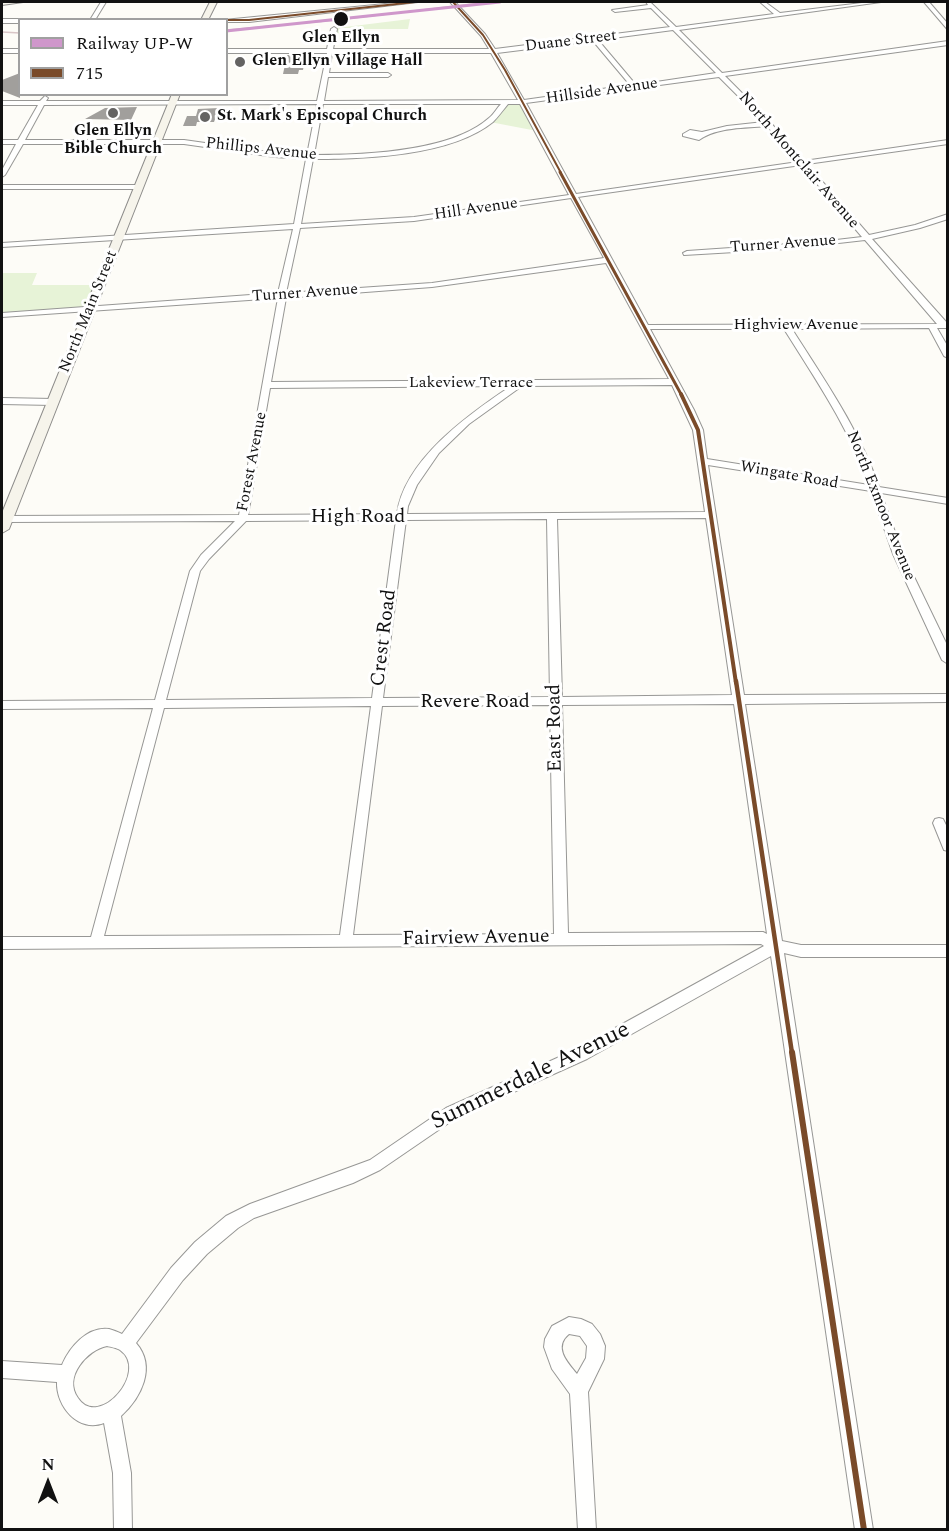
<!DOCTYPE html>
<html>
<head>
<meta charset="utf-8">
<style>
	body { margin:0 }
	#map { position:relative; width:949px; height:1531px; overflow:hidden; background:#fdfcf7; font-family:Spectral,serif }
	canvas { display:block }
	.frame { position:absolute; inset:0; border:3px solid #111; pointer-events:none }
	.legend { position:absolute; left:18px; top:18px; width:210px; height:78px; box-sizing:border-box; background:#fff; border:2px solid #a0a0a0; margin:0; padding:8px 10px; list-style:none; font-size:18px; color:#111 }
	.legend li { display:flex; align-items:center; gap:12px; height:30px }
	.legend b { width:30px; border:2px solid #a0a0a0 }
	.north { position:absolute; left:18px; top:1453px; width:60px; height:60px; -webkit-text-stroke:4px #fff; paint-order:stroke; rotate:0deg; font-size:16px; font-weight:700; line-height:24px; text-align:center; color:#111 }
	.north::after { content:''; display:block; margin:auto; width:21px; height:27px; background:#111; clip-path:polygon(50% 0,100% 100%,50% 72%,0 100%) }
</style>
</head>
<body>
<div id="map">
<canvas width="949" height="1531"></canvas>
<div class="frame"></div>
<ul class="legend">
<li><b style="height:8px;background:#cf97cb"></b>Railway UP-W</li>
<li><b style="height:8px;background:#7a4b2a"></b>715</li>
</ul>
<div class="north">N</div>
</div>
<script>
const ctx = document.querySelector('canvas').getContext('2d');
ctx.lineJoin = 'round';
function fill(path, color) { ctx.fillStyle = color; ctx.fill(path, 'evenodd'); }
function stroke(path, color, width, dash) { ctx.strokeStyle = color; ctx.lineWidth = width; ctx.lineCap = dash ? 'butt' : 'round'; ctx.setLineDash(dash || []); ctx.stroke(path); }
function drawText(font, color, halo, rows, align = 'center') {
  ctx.font = font + ' Spectral,serif'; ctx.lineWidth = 6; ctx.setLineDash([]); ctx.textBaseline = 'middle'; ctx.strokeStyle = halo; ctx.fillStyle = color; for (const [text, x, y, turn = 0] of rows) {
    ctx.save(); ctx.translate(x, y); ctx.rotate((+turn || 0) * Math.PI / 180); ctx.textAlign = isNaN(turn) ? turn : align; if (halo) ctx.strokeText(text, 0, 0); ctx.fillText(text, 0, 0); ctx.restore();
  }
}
fill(new Path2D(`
	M 410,19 L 408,29 L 365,29 L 334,34 L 337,28 Z
	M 510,103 L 522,103 L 537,131 L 490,122 Z
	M 2,273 L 37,273 L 32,285 L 96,285 L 86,307 L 2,313 Z`), '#e7f3d7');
fill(new Path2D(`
	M 287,55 L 306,55 L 303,70 L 299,70 L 298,74 L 283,74 Z
	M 20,73 L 20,98 L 2,91 L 2,80 Z
	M 137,107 L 131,120 L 85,119 L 105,108 Z
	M 219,108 L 214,122 L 197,122 L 196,126 L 183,126 L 187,116 L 196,116 L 198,109 Z`), '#a19f9c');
const street = new Path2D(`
	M 101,2 L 106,2 L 95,20 L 90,20 Z
	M 405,2 L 418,2 L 249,22 L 226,22 L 226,20 L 224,20 Z
	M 450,2 L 455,2 L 485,34 L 495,49 L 670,27 L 651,8 L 615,12 L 612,10 L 648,5 L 646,2 L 650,2 L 676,27 L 774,14 L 760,2 L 765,2 L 780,13 L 870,2 L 881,2 L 679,30 L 722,73 L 948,41 L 948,45 L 725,76 L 763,114 L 804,161 L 948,140 L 948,144 L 807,164 L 869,235 L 915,225 L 948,214 L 948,219 L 920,228 L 872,239 L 948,324 L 948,328 L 937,328 L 948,347 L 948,358 L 944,356 L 929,328 L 792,329 C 825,381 859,429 879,487 L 948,498 L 948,504 L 881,493 L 903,554 L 948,647 L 948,664 L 942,660 L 893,554 L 871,491 L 708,465 L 744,695 L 948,694 L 948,702 L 745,704 L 782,941 L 801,945 L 948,945 L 948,957 L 801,957 L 784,953 L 873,1530 L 855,1530 L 771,956 L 587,1059 L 456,1118 L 380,1170 L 353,1183 L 254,1218 L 238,1228 L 207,1254 L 183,1280 L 136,1343 C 157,1367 141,1398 121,1416 L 131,1473 L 132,1530 L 114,1530 L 113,1473 L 104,1423 C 78,1433 56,1406 57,1382 L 2,1378 L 2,1361 L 62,1365 C 69,1348 87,1326 109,1329 C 113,1330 118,1332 122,1334 L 171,1268 L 195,1242 L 226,1216 L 250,1204 L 370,1160 L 446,1108 L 577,1049 L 764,946 L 761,944 L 2,949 L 2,937 L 91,937 L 153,708 L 2,709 L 2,701 L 155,700 L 190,571 L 201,555 L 235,521 L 6,522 L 3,521 L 2,518 L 6,516 L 239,515 L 278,298 L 2,317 L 2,313 L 278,293 L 293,229 L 2,247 L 2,243 L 294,224 L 306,159 L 275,157 L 184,144 L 23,144 L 5,175 L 2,177 L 2,170 L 16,144 L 2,144 L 2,140 L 18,140 L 38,105 L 2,105 L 2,101 L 40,101 L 45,96 L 48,98 L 46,101 L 317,101 L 327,53 L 226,53 L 226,49 L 327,49 L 331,29 L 334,27 L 337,29 L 333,49 L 489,49 L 481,36 ZM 673,30 L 716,73 L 636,85 L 598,40 ZM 593,41 L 630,85 L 524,100 L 497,53 ZM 332,53 L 491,53 L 518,100 L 324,101 L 328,77 L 388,77 L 391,75 L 388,73 L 329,73 ZM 719,77 L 764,122 L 727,126 L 702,132 L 690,130 L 683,134 L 683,136 L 699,140 C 717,127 745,128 767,126 L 798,162 L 576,194 L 526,103 ZM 317,104 L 307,155 L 275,153 L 184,140 L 25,140 L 44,105 ZM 323,104 L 501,104 C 497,108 494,114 489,118 C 451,152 363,155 314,155 ZM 508,104 L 520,104 L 569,195 L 414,217 L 301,224 L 313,159 C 365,159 451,156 493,122 C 498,117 503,110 508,104 ZM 801,165 L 862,237 L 819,242 L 687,251 L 683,253 L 684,255 L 786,249 L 865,240 L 937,324 L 648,325 L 578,197 ZM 571,198 L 604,258 L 432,283 L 286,293 L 300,228 L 414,221 ZM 606,263 L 669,379 L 271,382 L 286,298 L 432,287 ZM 650,329 L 784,329 C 816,380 849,428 869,485 L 707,459 L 703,430 L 694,410 ZM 672,385 L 693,430 L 705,512 L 407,514 L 408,506 L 417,485 L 439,453 L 469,424 L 522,386 ZM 511,386 C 469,414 404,460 397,514 L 248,515 L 270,388 ZM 706,518 L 732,695 L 562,697 L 557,519 ZM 547,519 L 550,697 L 383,698 L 406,520 ZM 396,520 L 372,698 L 166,700 L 200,571 L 209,559 L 246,521 ZM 734,704 L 767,934 L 763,932 L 568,933 L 562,705 ZM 550,705 L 554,934 L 353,935 L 382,706 ZM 371,706 L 340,935 L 104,936 L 164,708 ZM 107,1346 C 111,1347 117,1348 120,1350 C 150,1371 99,1430 78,1398 C 63,1377 87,1350 107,1346 Z
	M 924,2 L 929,2 L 948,24 L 948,30 Z
	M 2,19 L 20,19 L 21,20 L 20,23 L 2,23 Z
	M 2,49 L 20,49 L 20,53 L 2,53 Z
	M 2,185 L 140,185 L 143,187 L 140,189 L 2,189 Z
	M 2,398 L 53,399 L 57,402 L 53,405 L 2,404 Z
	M 939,818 L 943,819 L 948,829 L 948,851 L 944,850 L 933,823 L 935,819 Z
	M 569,1317 L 581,1319 L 592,1324 L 600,1334 L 605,1346 L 604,1359 L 588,1392 L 596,1530 L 578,1530 L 570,1394 L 552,1369 L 544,1347 L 545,1339 L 552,1326 ZM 569,1334 L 580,1336 L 587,1346 L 586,1358 L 577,1374 C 567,1362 553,1347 569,1334 Z`);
const secondary = new Path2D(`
	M 2,2 L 23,2 L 2,5 Z
	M 210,2 L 217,2 L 208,20 L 201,20 Z
	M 172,94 L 180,94 L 9,529 L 2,533 L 2,513 Z`);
stroke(street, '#979795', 2);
stroke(secondary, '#8e8d8b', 2);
fill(street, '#fffffe');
fill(secondary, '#f6f4eb');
stroke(new Path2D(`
	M 226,30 L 337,20 L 489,2
	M 2,32 L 20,33`), '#d9c6c7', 1.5);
stroke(new Path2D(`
	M 453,2 L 483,35 L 505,70 L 561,173
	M 226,20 L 249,20 L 415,2`), '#7a4b2a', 2);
stroke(new Path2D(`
	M 560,172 L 682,396`), '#7a4b2a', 3);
stroke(new Path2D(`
	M 681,394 L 698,430 L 736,683`), '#7a4b2a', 4);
stroke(new Path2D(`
	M 736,681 L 792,1053`), '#7a4b2a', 4.5);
stroke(new Path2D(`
	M 792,1052 L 864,1530`), '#7a4b2a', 6);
stroke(new Path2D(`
	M 226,31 L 500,2`), '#cf97cb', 3);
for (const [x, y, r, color] of [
	[341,19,8,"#111"],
	[240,62,6,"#646362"],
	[113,113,6,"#646362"],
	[205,117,6,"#646362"]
]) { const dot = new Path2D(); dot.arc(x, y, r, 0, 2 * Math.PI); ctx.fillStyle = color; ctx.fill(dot); stroke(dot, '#fff', 2); }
drawText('bold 16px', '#111', '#fff', [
	["Glen Ellyn",341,39]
]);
drawText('16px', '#111', '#fff', [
	["Duane Street",571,42,-7],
	["Hillside Avenue",602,92,-8],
	["Phillips Avenue",261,150,6],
	["North Montclair Avenue",798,161,49],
	["Hill Avenue",476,210,-8],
	["Turner Avenue",783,245,-4],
	["Turner Avenue",305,294,-4],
	["North Main Street",89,312,-68],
	["Highview Avenue",796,326],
	["Lakeview Terrace",471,384],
	["Forest Avenue",253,462,-79],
	["Wingate Road",789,476,10],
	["North Exmoor Avenue",880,506,68]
]);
drawText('bold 16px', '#111', '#fff', [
	["Glen Ellyn Village Hall",252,62],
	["St. Mark's Episcopal Church",217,117],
	["Glen Ellyn",113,132,"center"],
	["Bible Church",113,150,"center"]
], 'left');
drawText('20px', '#111', '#fff', [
	["High Road",358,518],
	["Crest Road",385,638,-83],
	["Revere Road",475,703],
	["East Road",556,728,-91],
	["Fairview Avenue",476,939,-1]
]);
drawText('24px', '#111', '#fff', [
	["Summerdale Avenue",531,1077,-26]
]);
</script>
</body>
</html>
